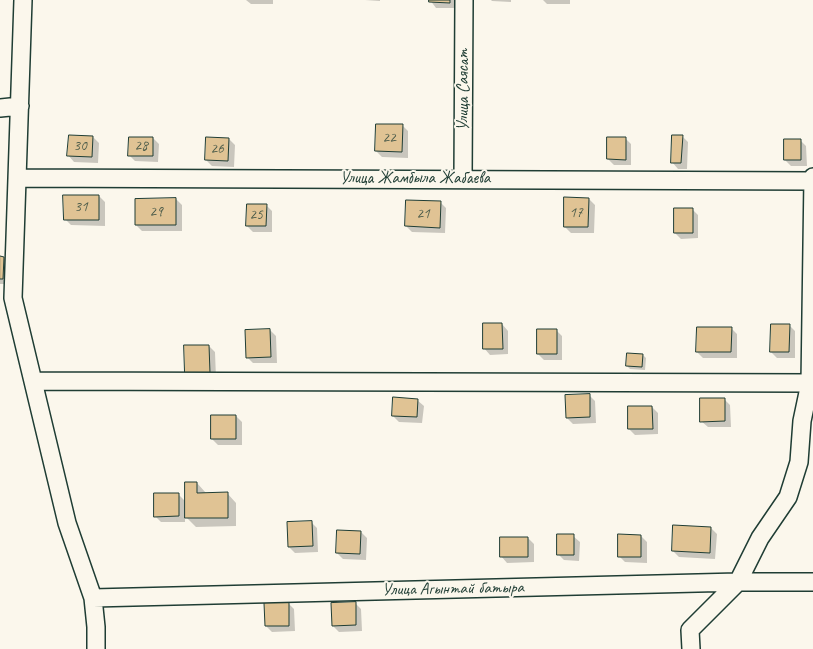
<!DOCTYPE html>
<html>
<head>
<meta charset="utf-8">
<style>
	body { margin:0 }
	canvas { display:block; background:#fbf7ec }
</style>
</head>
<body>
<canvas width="813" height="649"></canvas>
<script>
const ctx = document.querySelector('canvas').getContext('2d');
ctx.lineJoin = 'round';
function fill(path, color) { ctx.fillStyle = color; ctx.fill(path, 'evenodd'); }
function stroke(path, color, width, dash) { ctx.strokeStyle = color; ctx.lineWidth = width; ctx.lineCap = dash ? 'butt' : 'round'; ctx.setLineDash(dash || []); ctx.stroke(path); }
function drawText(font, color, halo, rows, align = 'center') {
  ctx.font = font + ' Caveat,sans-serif'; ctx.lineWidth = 4; ctx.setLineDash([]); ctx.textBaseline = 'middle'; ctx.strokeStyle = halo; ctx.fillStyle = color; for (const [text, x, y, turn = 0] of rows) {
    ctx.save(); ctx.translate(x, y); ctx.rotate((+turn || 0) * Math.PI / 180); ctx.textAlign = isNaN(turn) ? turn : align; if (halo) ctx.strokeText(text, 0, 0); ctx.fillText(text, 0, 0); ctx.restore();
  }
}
fill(new Path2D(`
	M 246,0 L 273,0 L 273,4 L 251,4 Z
	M 365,0 L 380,0 L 380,1 Z
	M 430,0 L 456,0 L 455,8 L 436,8 Z
	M 491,0 L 511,0 L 511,2 L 492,1 Z
	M 543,0 L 570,0 L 570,4 L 547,4 Z
	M 377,125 L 402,125 L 408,131 L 408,158 L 382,157 L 376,151 Z
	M 682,136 L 688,142 L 687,169 L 678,169 L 672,162 Z
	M 93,137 L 99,143 L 98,163 L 74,162 L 68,155 Z
	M 153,138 L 159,144 L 158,162 L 135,161 L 129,155 Z
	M 625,138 L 631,144 L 631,165 L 614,165 L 608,159 Z
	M 229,139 L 235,145 L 234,167 L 212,166 L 206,160 Z
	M 800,140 L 806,146 L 807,166 L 791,166 L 785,160 Z
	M 64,196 L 99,196 L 105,202 L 105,226 L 71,225 L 65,219 Z
	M 176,199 L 182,205 L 182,231 L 142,231 L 136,225 Z
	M 589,199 L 595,205 L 594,233 L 571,233 L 565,227 Z
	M 440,202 L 446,208 L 445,233 L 412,232 L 406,226 Z
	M 266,205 L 272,211 L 272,232 L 253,232 L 247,226 Z
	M 692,209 L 698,215 L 698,238 L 681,239 L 675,233 Z
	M 0,257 L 4,258 L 10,264 L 9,284 L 0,284 Z
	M 502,324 L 508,331 L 508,354 L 490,355 L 484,348 Z
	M 789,325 L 795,331 L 795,358 L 777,358 L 771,352 Z
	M 731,328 L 737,334 L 737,358 L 703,358 L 697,352 Z
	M 270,330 L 276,336 L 277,363 L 253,363 L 247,357 Z
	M 538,330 L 556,330 L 562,336 L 562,360 L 544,360 L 538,354 Z
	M 209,346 L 215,352 L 216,378 L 192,379 Z
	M 628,354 L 643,355 L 646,358 L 645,370 L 630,369 L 627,366 Z
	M 589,395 L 595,401 L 596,423 L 573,424 L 567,418 Z
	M 724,399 L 730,405 L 731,427 L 708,427 L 701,421 Z
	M 417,400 L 424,406 L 422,423 L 399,422 L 393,416 Z
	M 652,407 L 658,413 L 658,434 L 635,435 L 629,429 Z
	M 236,416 L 242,422 L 242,445 L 218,445 L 212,439 Z
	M 197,483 L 206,493 L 227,493 L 236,503 L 236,526 L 196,527 L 185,516 L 185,522 L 161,522 L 155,516 L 178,494 L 186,502 Z
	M 311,522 L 317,528 L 318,552 L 295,553 L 289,547 Z
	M 711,528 L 717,534 L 715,559 L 679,557 L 673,551 Z
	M 361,532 L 367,538 L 366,560 L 343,559 L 337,553 Z
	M 573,536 L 580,542 L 579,561 L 564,560 L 558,554 Z
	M 641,536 L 647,542 L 647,563 L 625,562 L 619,556 Z
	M 528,538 L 534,544 L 534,562 L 507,563 L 501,556 Z
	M 288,603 L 294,609 L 295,631 L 272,632 L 266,626 Z
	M 355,603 L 361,609 L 362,631 L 339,632 L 333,626 Z`), '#0003');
const building = new Path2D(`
	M 429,0 L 450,0 L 450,3 L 429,2 Z
	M 376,124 L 403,124 L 402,152 L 375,151 Z
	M 69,135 L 93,136 L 92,157 L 67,156 Z
	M 672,135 L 683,135 L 681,163 L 671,163 Z
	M 129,137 L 153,137 L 153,156 L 128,156 Z
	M 206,137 L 229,138 L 228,161 L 205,160 Z
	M 607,137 L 626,137 L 626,160 L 607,159 Z
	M 784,139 L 801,139 L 801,160 L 784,160 Z
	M 63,195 L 99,195 L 99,220 L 64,220 Z
	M 564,197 L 589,198 L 588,227 L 564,227 Z
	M 176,198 L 176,225 L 135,225 L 135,199 Z
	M 406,200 L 441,201 L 440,228 L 405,226 Z
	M 247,204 L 267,204 L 266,226 L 246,226 Z
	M 674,208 L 693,208 L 693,233 L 674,233 Z
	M 0,256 L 4,257 L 3,279 L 0,279 Z
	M 483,323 L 502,323 L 503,349 L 483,349 Z
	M 771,324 L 790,324 L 789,352 L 770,352 Z
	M 697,327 L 732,327 L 731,352 L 696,352 Z
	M 270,329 L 271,357 L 246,358 L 245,330 Z
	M 537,329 L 557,329 L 557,354 L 537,354 Z
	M 184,345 L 209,345 L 210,373 L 185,374 Z
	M 627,353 L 643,354 L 642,367 L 626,366 Z
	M 590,394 L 590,417 L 566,418 L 565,395 Z
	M 393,397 L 418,399 L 417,417 L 392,416 Z
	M 700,398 L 725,398 L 725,421 L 700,422 Z
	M 628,406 L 652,406 L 653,429 L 628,429 Z
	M 211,415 L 236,415 L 236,439 L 211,439 Z
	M 185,482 L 197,482 L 197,493 L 228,492 L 228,518 L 185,518 Z
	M 154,493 L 179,493 L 179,516 L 154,517 Z
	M 312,521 L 313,546 L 288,547 L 287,522 Z
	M 673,525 L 711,527 L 710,553 L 672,551 Z
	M 337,530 L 361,531 L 360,554 L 336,553 Z
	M 557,534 L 574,534 L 574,555 L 557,555 Z
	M 618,534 L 641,535 L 641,557 L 618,557 Z
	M 500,537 L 528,537 L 528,557 L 500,557 Z
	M 289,602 L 289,626 L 265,626 L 264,603 Z
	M 356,602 L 356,625 L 332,626 L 331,603 Z`);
fill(building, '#e0c394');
stroke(building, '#1f3d34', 1);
const street = new Path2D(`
	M 23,0 L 13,298 L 67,523 L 93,598 L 96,627 L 96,649
	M 0,108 L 20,106
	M 17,178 L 813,181
	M 463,179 L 464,0
	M 33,381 L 813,383
	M 93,598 L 738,582 L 813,582
	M 691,649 L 690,630 L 738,582 L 760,538 L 788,497 L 799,462 L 802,421 L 810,383 L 813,177`);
stroke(street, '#1f3d34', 20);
stroke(street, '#fbf7ec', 17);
drawText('15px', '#4f5e4c', null, [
	["22",389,138],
	["30",80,146],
	["28",141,146],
	["26",217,149],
	["31",81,207],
	["29",156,212],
	["17",576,213],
	["21",423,214],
	["25",256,215]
]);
drawText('17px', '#1f3d34', '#fbf7ec', [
	["Улица Саясат",464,90,-90],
	["Улица Жамбыла Жабаева",415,179],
	["Улица Агынтай батыра",453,589,-1]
]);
</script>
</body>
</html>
